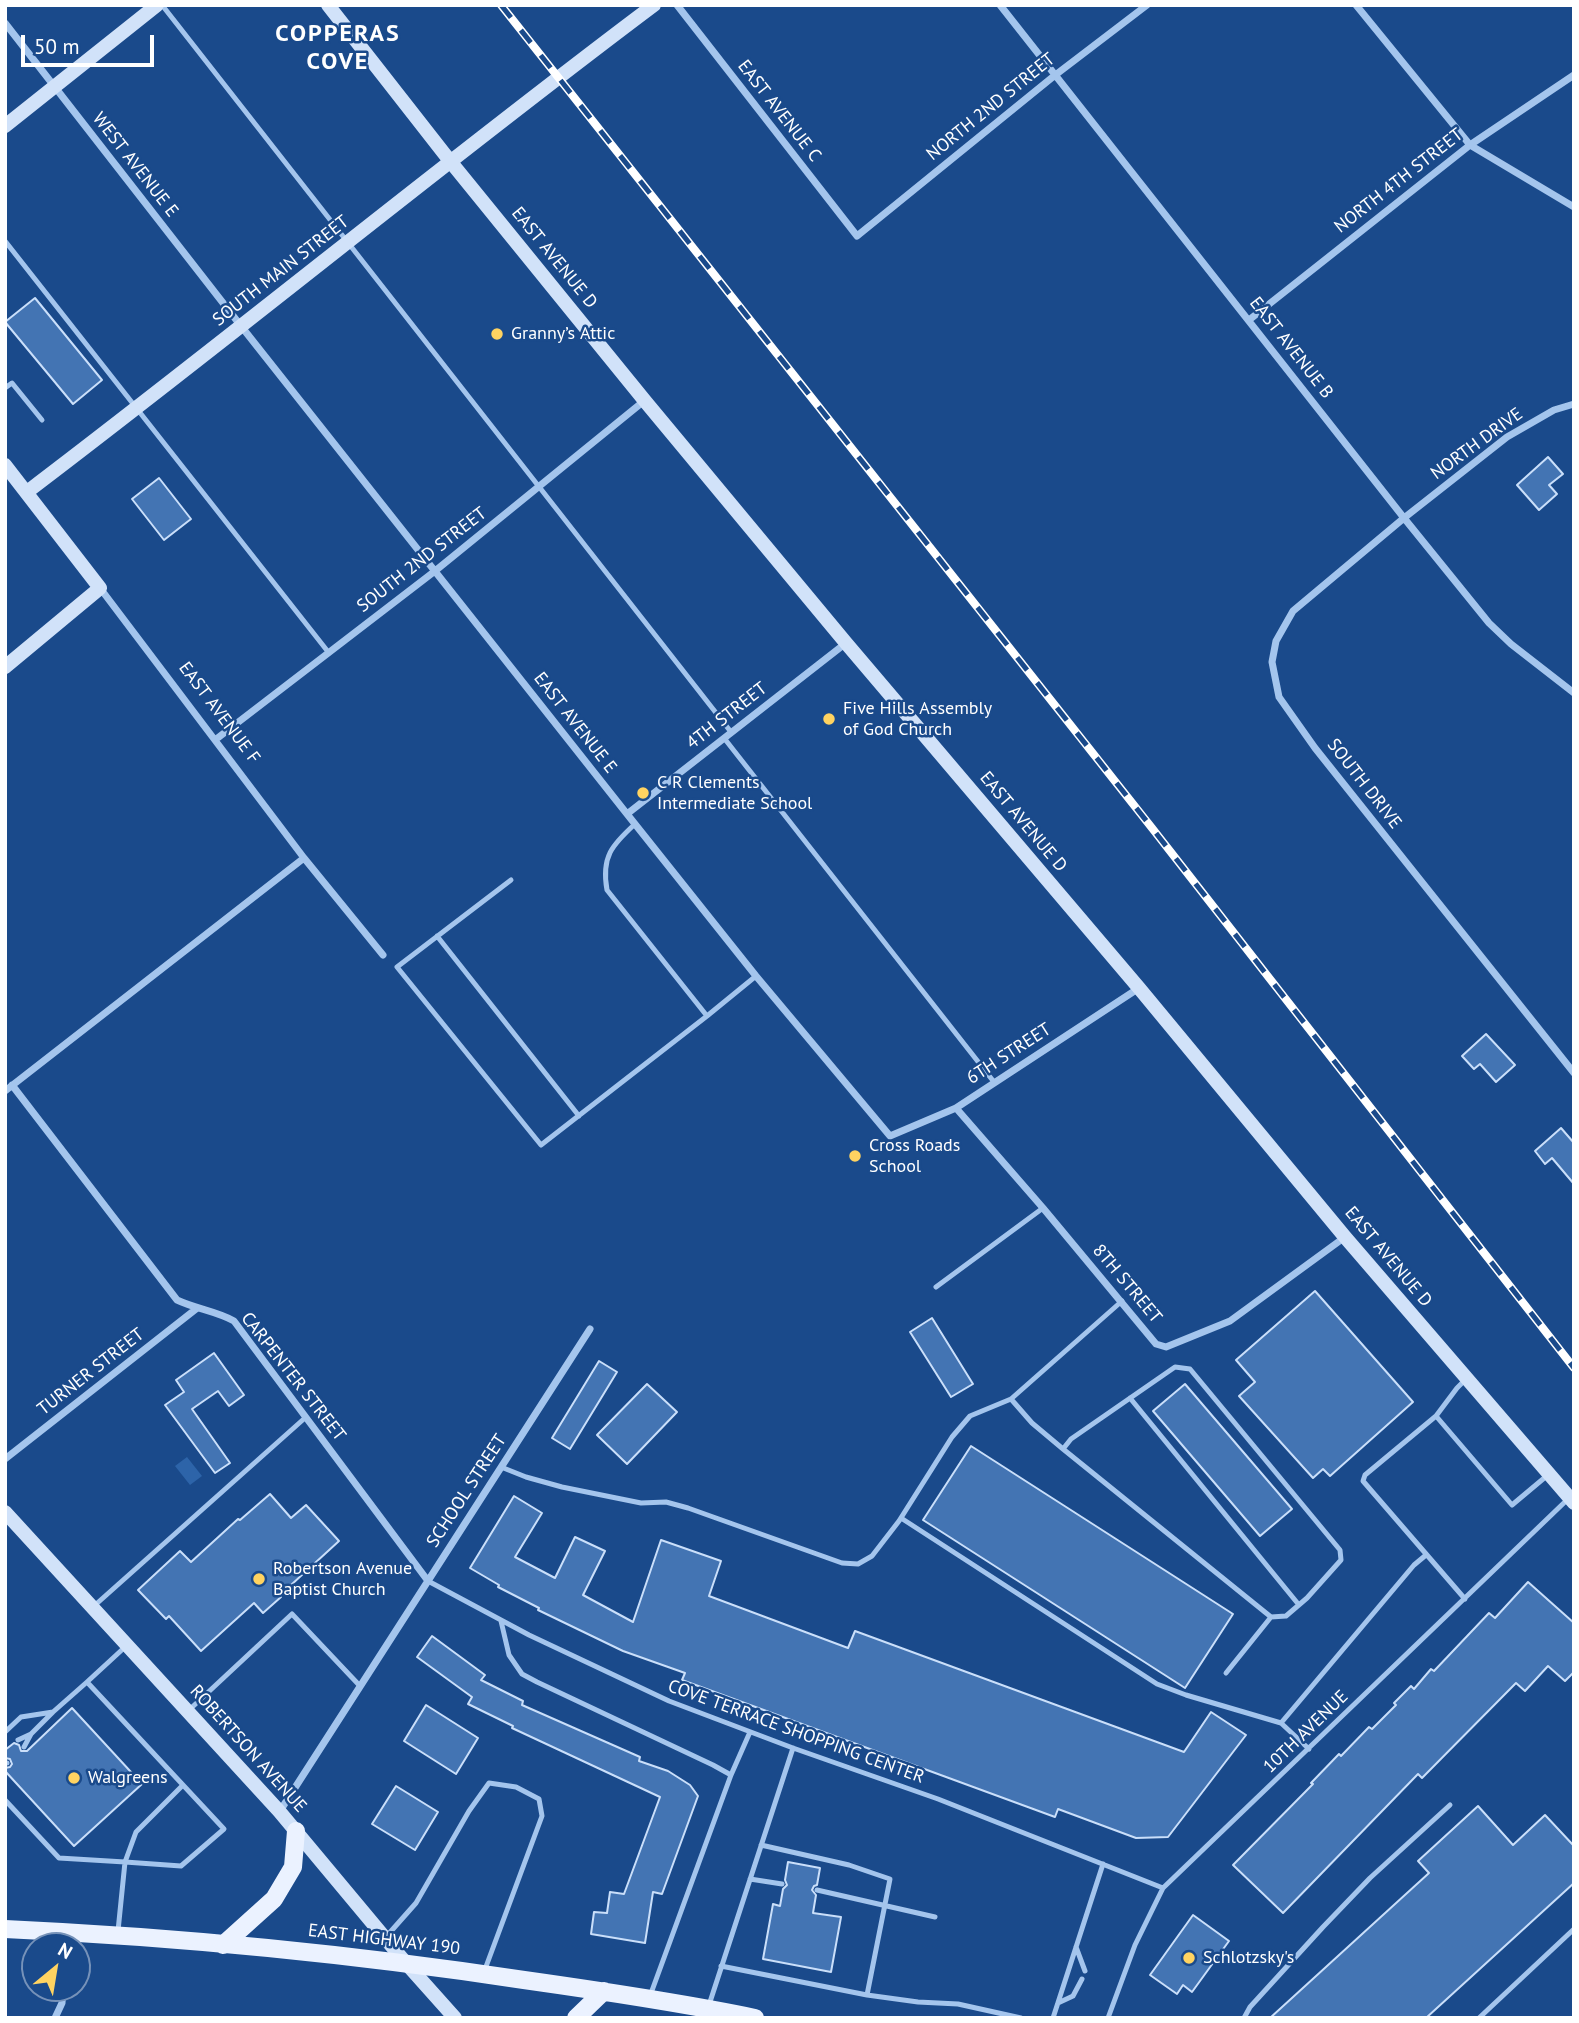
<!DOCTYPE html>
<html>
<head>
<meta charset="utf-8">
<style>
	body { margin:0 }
	#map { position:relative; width:1579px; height:2023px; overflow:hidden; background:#1a4a8b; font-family:"PT Sans",sans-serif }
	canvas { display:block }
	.frame { position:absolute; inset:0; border:7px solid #fff; pointer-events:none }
	.north { position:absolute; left:21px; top:1932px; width:70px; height:70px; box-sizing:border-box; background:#1a4a8b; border:2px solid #7692b9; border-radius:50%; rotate:30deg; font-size:19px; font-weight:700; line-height:28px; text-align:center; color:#fff }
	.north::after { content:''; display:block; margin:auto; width:24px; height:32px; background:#ffd361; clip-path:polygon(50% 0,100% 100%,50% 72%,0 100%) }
	.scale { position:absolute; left:21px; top:35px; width:133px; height:32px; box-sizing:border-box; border:4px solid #fff; border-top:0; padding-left:9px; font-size:21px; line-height:24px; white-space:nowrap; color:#fff; -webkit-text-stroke:5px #1a4a8b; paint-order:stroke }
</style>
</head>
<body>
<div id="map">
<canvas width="1579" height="2023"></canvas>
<div class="frame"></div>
<div class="north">N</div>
<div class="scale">50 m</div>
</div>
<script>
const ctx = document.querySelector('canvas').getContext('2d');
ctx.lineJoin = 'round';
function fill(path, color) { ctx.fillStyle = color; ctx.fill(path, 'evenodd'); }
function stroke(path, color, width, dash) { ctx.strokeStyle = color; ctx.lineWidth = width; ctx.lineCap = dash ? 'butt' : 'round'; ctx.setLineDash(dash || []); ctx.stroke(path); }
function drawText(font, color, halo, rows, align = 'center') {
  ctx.font = font + ' "PT Sans",sans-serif'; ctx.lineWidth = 5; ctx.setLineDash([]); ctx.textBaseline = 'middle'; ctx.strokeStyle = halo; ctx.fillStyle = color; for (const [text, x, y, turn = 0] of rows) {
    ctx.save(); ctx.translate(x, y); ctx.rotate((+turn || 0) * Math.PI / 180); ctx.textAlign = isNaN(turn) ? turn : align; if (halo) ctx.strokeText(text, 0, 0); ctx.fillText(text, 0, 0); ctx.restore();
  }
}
fill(new Path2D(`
	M 187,1457 L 202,1476 L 190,1485 L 175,1466 Z`), '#2d64a9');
const building = new Path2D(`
	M 35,298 L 102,380 L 73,404 L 5,322 Z
	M 1548,457 L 1563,474 L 1549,485 L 1557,494 L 1539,510 L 1517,485 Z
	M 159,478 L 191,519 L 164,540 L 132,499 Z
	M 1486,1034 L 1515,1065 L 1496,1082 L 1480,1064 L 1474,1069 L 1462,1056 Z
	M 1561,1128 L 1574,1143 L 1574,1184 L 1552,1158 L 1545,1164 L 1535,1151 Z
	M 1315,1291 L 1413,1402 L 1330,1476 L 1323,1469 L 1313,1478 L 1239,1396 L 1255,1382 L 1236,1360 Z
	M 932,1318 L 973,1384 L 951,1397 L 910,1332 Z
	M 214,1353 L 244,1395 L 229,1406 L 218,1391 L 192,1409 L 230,1463 L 215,1473 L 165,1405 L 184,1392 L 176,1380 Z
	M 599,1361 L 617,1372 L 570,1449 L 552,1438 Z
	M 647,1384 L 677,1412 L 627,1464 L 597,1435 Z
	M 1185,1384 L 1292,1509 L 1260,1536 L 1153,1411 Z
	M 971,1446 L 1233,1614 L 1185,1688 L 923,1520 Z
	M 270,1494 L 291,1518 L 306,1505 L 339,1541 L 279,1596 L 281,1597 L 263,1613 L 254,1603 L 201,1651 L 169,1616 L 166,1619 L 138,1590 L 180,1551 L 191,1562 L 238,1519 L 240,1520 Z
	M 514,1496 L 542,1513 L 515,1557 L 555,1578 L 575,1537 L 605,1551 L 583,1595 L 633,1622 L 661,1540 L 721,1561 L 709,1596 L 848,1648 L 855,1631 L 1184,1752 L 1211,1712 L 1246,1735 L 1168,1837 L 1136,1838 L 1058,1809 L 1055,1817 L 682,1680 L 685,1673 L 623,1651 L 538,1610 L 539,1608 L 498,1587 L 499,1585 L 470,1568 Z
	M 1528,1582 L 1574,1623 L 1574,1672 L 1565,1681 L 1548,1666 L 1525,1691 L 1516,1683 L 1422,1778 L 1418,1774 L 1283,1913 L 1233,1865 L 1313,1784 L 1311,1783 L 1339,1754 L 1341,1756 L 1369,1727 L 1372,1729 L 1396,1705 L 1394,1703 L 1411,1686 L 1414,1689 L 1431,1669 L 1434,1671 L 1489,1613 L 1495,1618 Z
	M 432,1636 L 485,1675 L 481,1680 L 523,1701 L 522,1705 L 640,1757 L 639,1761 L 668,1771 L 690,1785 L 698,1796 L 662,1894 L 653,1892 L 645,1943 L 591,1934 L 594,1912 L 607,1913 L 610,1892 L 624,1894 L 660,1797 L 512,1728 L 513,1726 L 468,1704 L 472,1697 L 417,1657 Z
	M 426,1705 L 478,1738 L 456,1774 L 404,1741 Z
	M 72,1708 L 142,1784 L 74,1846 L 5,1771 L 5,1768 L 10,1767 L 12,1764 L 10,1759 L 5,1758 L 5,1750 L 14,1743 L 19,1745 L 21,1751 L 27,1751 Z
	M 396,1786 L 438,1812 L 415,1850 L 372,1824 Z
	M 1478,1806 L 1513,1845 L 1545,1815 L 1574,1846 L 1574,1883 L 1426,2018 L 1270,2018 L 1429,1873 L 1418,1861 Z
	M 788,1862 L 820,1868 L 817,1885 L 814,1886 L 812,1890 L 816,1895 L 813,1913 L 841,1917 L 831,1972 L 763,1959 L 773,1904 L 780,1906 L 783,1889 L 787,1885 L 785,1880 Z
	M 1193,1915 L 1229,1941 L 1192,1992 L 1183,1985 L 1177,1994 L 1150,1975 Z`);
fill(building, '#4374b3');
stroke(building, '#cadffa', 2);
stroke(new Path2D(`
	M 162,5 L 731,732
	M 5,241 L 329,653
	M 5,388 L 12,383 L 42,420
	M 724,738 L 994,1082
	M 635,824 C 612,845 601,857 607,890 L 707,1016 L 756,976
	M 511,880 L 397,967 L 541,1145 L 707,1016
	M 437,936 L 579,1116
	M 936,1287 L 1043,1208
	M 1130,1398 L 1299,1605
	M 1011,1399 L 1032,1423 L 1063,1449 L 1271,1617 L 1286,1616 L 1307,1598 L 1341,1560 L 1340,1550 L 1190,1369 L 1175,1367 L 1071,1439 L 1063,1449
	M 1436,1416 L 1512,1505 L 1549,1474
	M 501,1467 L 526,1477 L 562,1487 L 641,1503 L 666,1502 L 688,1508 L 842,1563 L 858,1564 L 872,1556 L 899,1521 L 952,1437 L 970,1416 L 1011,1399 L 1122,1301
	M 901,1518 L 1157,1684 L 1186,1695 L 1281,1723
	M 428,1581 L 529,1635 L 669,1701 L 793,1748 L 938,1799 L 1163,1888
	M 1465,1599 L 1363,1481 L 1365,1475 L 1436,1416 L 1457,1388 L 1466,1379
	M 94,1606 L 306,1417
	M 501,1621 L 509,1655 L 522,1674 L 537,1682 L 713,1765 L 731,1775 L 650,1996
	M 1226,1673 L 1271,1617
	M 188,1711 L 292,1614 L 360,1686
	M 5,1732 L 21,1717 L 53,1712 L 87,1682
	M 18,1740 L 31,1734 L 53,1712
	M 24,1747 L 31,1734
	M 1309,1749 L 1281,1723 L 1414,1565 L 1426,1555
	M 5,1763 L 7,1763
	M 731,1775 L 750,1732
	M 5,1800 L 59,1858 L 125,1862 L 136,1832 L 183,1785
	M 761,1845 L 849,1865 L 890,1879 L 867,1995
	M 750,1879 L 782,1884
	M 817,1890 L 935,1917
	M 118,1931 L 125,1862 L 181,1866 L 224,1829 L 87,1682 L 125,1647
	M 385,1938 L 416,1903 L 469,1811 L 489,1783 L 516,1787 L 539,1799 L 542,1816 L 484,1972
	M 1076,1947 L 1085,1971
	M 721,1966 L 867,1995 L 918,2002 L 958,2004 L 1021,2018
	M 1058,2003 L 1073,1996 L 1082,1979
	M 709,2005 L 793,1748
	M 1053,2018 L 1103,1864
	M 1108,2018 L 1135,1945 L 1163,1888 L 1569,1498
	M 1244,2018 L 1250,2007 L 1323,1927 L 1370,1878 L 1450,1805
	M 1479,2018 L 1574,1929`), '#a4c5ed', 5);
stroke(new Path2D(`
	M 677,5 L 857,236 L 1054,76 L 1147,5
	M 1000,5 L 1404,518 L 1489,623 L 1511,644 L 1574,693
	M 1356,5 L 1470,145 L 1574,207
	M 5,23 L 241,326 L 627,814 L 756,976 L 890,1136 L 956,1108 L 1139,988
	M 1249,320 L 1470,145 L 1574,75
	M 1574,404 L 1554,410 L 1507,437 L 1404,518 L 1293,611 L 1276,641 L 1272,662 L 1279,697 L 1315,748 L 1574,1073
	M 100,588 L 304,858 L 383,955
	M 215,740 L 435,571 L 644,401
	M 627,814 L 846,643
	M 12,1085 L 177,1300 C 196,1309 216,1311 234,1321 L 428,1581
	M 5,1091 L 304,858
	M 956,1108 L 1043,1208 L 1156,1344 L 1166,1347 L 1230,1321 L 1345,1237
	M 5,1459 L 196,1309
	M 280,1811 L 590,1329
	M 66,1946 L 66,1932
	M 55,2018 L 62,2003 L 63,1988`), '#a4c5ed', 7);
stroke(new Path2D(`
	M 328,5 L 450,161 L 645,401 L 846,643 L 1139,988 L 1345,1237 L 1574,1503
	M 5,126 L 157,5
	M 5,465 L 100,588 L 5,667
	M 27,492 C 238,332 442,164 654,5
	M 5,1512 L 279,1811 L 405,1962 L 455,2018`), '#d1e2f9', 14);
stroke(new Path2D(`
	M 5,1929 C 179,1937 352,1954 524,1980 C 602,1991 678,2002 755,2018
	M 223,1945 L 274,1899 L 293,1867 L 296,1831
	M 576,2018 L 604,1991`), '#ebf2ff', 18);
const rail = new Path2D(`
	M 501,5 L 1152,828 L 1574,1368`);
stroke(rail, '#fff', 8);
stroke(rail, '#1a4a8b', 5, [16]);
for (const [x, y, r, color] of [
	[497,334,7,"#ffd361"],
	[829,719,7,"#ffd361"],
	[643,793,7,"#ffd361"],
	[855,1156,7,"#ffd361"],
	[259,1579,7,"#ffd361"],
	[74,1778,7,"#ffd361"],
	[1189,1958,7,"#ffd361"]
]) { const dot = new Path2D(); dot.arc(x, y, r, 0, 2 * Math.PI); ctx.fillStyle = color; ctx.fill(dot); stroke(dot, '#1a4a8b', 2.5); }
drawText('18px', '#fff', '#1a4a8b', [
	["NORTH 2ND STREET",991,107,-39],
	["EAST AVENUE C",779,111,52],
	["WEST AVENUE E",135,165,52],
	["NORTH 4TH STREET",1399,181,-38],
	["EAST AVENUE D",554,258,51],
	["SOUTH MAIN STREET",281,271,-38],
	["EAST AVENUE B",1291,348,52],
	["NORTH DRIVE",1477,444,-36],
	["SOUTH 2ND STREET",422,560,-38],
	["EAST AVENUE F",219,713,53],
	["4TH STREET",727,716,-38],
	["EAST AVENUE E",575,723,52],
	["SOUTH DRIVE",1364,784,52],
	["EAST AVENUE D",1023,822,50],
	["6TH STREET",1009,1054,-33],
	["EAST AVENUE D",1388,1257,50],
	["8TH STREET",1127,1284,50],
	["TURNER STREET",91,1372,-38],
	["CARPENTER STREET",293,1377,52],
	["SCHOOL STREET",467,1491,-57],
	["COVE TERRACE SHOPPING CENTER",796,1732,20],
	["10TH AVENUE",1306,1732,-44],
	["ROBERTSON AVENUE",248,1749,48],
	["EAST HIGHWAY 190",384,1940,7]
]);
drawText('18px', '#fff', '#1a4a8b', [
	["Granny’s Attic",511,334],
	["Five Hills Assembly",843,709],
	["of God Church",843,730],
	["C R Clements",657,783],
	["Intermediate School",657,804],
	["Cross Roads",869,1146],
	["School",869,1167],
	["Robertson Avenue",273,1569],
	["Baptist Church",273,1590],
	["Walgreens",88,1778],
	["Schlotzsky's",1203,1958]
], 'left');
ctx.letterSpacing = '2px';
drawText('bold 24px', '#fff', '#1a4a8b', [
	["COPPERAS",338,34],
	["COVE",338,62]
]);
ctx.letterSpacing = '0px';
</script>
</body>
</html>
